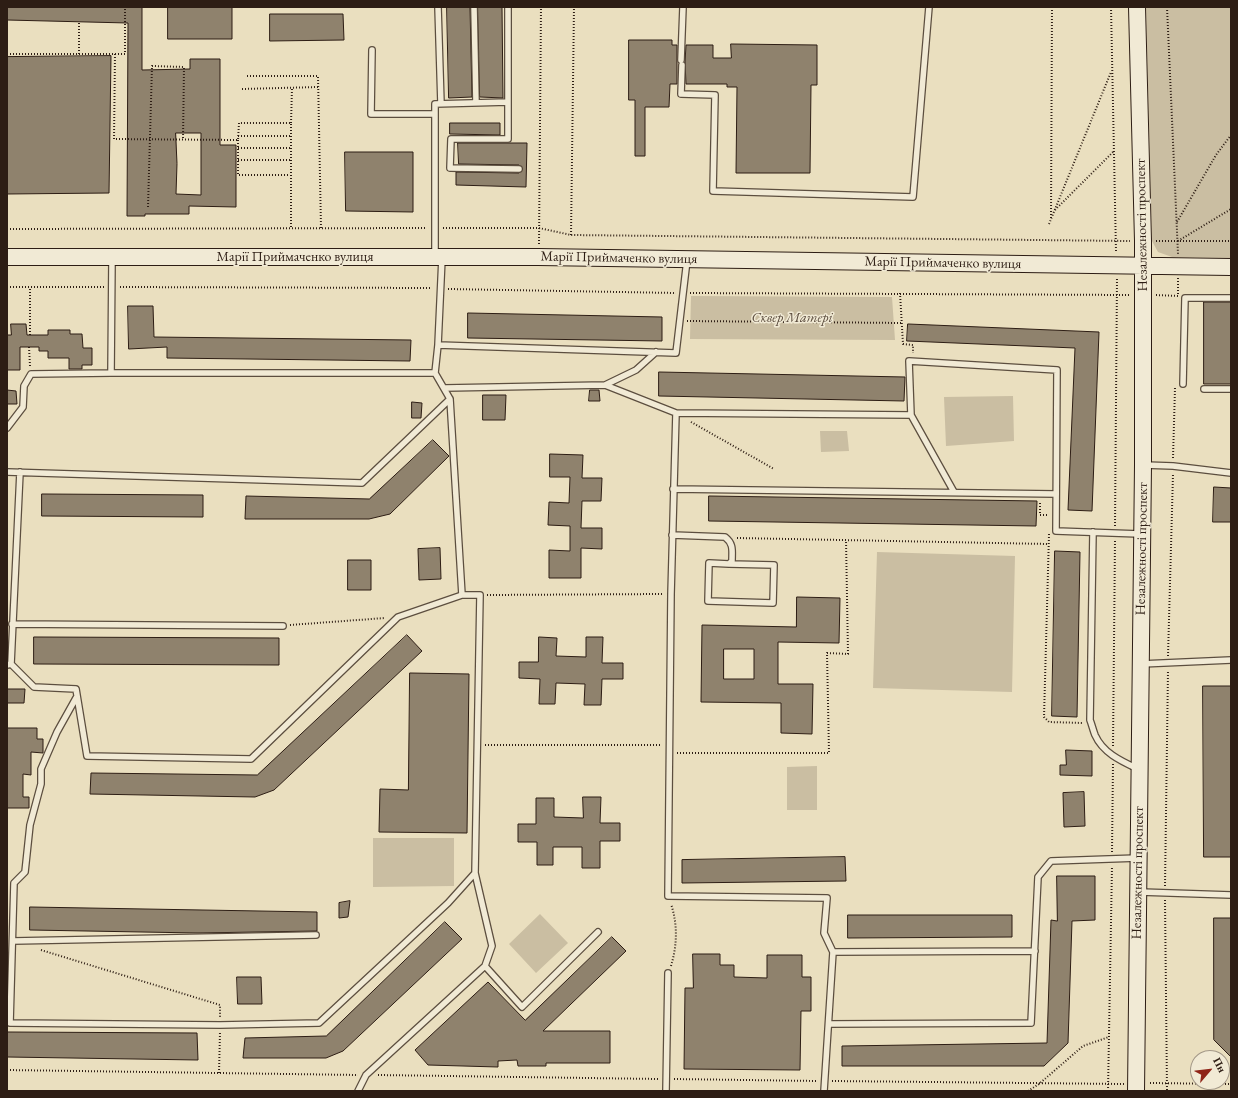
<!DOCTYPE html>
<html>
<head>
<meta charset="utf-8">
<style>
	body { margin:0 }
	#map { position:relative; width:1238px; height:1098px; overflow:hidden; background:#eadfbf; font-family:"EB Garamond",serif }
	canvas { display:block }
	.frame { position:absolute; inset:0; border:8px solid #2d1d14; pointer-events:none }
	.north { position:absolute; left:1190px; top:1050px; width:40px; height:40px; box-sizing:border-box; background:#f1ead5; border:1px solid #a39888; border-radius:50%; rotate:62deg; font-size:11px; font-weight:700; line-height:16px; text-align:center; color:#2d1d14 }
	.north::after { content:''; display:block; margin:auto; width:14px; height:18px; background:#8f2418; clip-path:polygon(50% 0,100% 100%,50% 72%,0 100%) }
</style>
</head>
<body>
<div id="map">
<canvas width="1238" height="1098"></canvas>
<div class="frame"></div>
<div class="north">Пн</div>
</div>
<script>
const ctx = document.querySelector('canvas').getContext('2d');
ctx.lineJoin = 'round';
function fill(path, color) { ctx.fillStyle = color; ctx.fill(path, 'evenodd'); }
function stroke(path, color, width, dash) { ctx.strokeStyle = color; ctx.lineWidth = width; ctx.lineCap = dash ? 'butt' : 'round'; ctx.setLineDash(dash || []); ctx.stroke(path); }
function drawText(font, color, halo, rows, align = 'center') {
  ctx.font = font + ' "EB Garamond",serif'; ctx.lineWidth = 3; ctx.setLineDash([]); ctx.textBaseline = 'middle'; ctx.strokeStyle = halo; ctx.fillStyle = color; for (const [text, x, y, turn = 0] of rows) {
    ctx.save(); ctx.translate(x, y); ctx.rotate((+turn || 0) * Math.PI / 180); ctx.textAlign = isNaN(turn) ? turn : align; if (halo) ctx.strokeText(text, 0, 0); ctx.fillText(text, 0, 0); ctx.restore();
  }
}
fill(new Path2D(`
	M 1146,7 L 1231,7 L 1231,258 L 1172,257 L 1158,252 L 1152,241 Z
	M 691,296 L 892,297 L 895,340 L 690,339 Z
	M 1013,396 L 1014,441 L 946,446 L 944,397 Z
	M 820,431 L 847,431 L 849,451 L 821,452 Z
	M 877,552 L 1015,556 L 1012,692 L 873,688 Z
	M 817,766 L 817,810 L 787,810 L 787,767 Z
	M 373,838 L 454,838 L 454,886 L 373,887 Z
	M 540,914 L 568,943 L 536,973 L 509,944 Z`), '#cabea2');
const building = new Path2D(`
	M 7,7 L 142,7 L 142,70 L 190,69 L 190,59 L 220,59 L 220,145 L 236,145 L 236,207 L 189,206 L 189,214 L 145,214 L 145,216 L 127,216 L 128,23 L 7,20 ZM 176,133 L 201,133 L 201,195 L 176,194 L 177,164 Z
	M 168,7 L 232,7 L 232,39 L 168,39 Z
	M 447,7 L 470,7 L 472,97 L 449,98 Z
	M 478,7 L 502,7 L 503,98 L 480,97 Z
	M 270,14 L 343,14 L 344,40 L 270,41 Z
	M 629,40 L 672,40 L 672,45 L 677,45 L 677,84 L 670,84 L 669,107 L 645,107 L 645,156 L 635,156 L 635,100 L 629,100 Z
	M 731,44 L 817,45 L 817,85 L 811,85 L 810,173 L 736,173 L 737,87 L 727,87 L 727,84 L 686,84 L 685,62 L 686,45 L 713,45 L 713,58 L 731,58 Z
	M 111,56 L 109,193 L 7,194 L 7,57 Z
	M 450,123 L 500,123 L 500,135 L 450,134 Z
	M 458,143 L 527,143 L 526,187 L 456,185 L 456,172 L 519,173 L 523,169 L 519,165 L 459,164 Z
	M 345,152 L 413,152 L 413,212 L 346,211 Z
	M 1204,302 L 1231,302 L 1231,384 L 1204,384 Z
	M 128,306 L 153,306 L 154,337 L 411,340 L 410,361 L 167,358 L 167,347 L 129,349 Z
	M 468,313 L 662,317 L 662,341 L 468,338 Z
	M 11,324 L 26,324 L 27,335 L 48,335 L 48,330 L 70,330 L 70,334 L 82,334 L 83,348 L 92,348 L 92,365 L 82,365 L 82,369 L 69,369 L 69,358 L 48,358 L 48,351 L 39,351 L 39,347 L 20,347 L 20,370 L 7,370 L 7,335 L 11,335 Z
	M 908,324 L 1099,332 L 1092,511 L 1068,510 L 1075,348 L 907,341 Z
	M 659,372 L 905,377 L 904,401 L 659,396 Z
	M 7,390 L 16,391 L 17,404 L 7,404 Z
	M 590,390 L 599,390 L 600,401 L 589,401 Z
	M 483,395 L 506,395 L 505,420 L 483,420 Z
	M 412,402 L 422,403 L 421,418 L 412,418 Z
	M 433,440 L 449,456 L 390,514 L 369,519 L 245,519 L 246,496 L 369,499 Z
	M 550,454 L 583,455 L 582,478 L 602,478 L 601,501 L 582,501 L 581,528 L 602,528 L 602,549 L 581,548 L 581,578 L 549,578 L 549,550 L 570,551 L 570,526 L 548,525 L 549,502 L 569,503 L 570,477 L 550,477 Z
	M 1214,487 L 1231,488 L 1231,522 L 1213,522 Z
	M 42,494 L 203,495 L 203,517 L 42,516 Z
	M 709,496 L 1037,501 L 1036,526 L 709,521 Z
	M 440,548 L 441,579 L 419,580 L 418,549 Z
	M 1055,551 L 1080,552 L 1077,717 L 1052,716 Z
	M 348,560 L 371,560 L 371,590 L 348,590 Z
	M 797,597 L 840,598 L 839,643 L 778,642 L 778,684 L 813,684 L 812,734 L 781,733 L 781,703 L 701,702 L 702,625 L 796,627 ZM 724,649 L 754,649 L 754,679 L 724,679 Z
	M 407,635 L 422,651 L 274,790 L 255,797 L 90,794 L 91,773 L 257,775 Z
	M 34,637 L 279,638 L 279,665 L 34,664 Z
	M 539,637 L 557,638 L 556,656 L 586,657 L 586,637 L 603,637 L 602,663 L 623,663 L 623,679 L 602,679 L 601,705 L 584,705 L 585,684 L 556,683 L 555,704 L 539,704 L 540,679 L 519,678 L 519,662 L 538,662 Z
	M 410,673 L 469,674 L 467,833 L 379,832 L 380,789 L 408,790 Z
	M 1203,686 L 1231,686 L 1231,857 L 1204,857 Z
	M 7,689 L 25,689 L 24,703 L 7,703 Z
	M 7,728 L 37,728 L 37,739 L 43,739 L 43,753 L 31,752 L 31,775 L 23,774 L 23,797 L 29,797 L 29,808 L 7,808 Z
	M 1066,750 L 1092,751 L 1092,776 L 1060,775 L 1060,765 L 1066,765 Z
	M 1084,792 L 1085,826 L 1064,827 L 1063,793 Z
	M 583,797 L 601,797 L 600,823 L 620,823 L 620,841 L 600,841 L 600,868 L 582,868 L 582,847 L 553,847 L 553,865 L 537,865 L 537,842 L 518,842 L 518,824 L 536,824 L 536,798 L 554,798 L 554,817 L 583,818 Z
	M 845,857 L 846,881 L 682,883 L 682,860 Z
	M 1057,876 L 1095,876 L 1095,920 L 1072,921 L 1068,1043 L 1044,1066 L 842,1066 L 842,1046 L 1047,1043 L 1051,920 L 1057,921 Z
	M 350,901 L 348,917 L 339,918 L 339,903 Z
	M 30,907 L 317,912 L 317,931 L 198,933 L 30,930 Z
	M 848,915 L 1012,915 L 1012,937 L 848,938 Z
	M 1214,918 L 1231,918 L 1231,1057 L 1214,1040 Z
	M 445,922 L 462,939 L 343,1051 L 326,1058 L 243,1058 L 245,1038 L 326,1036 Z
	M 612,937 L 626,951 L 543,1031 L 610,1031 L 610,1063 L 546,1063 L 546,1066 L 518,1066 L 517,1060 L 498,1061 L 498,1067 L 428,1065 L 415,1050 L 488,982 L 525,1020 Z
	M 693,954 L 720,954 L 720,965 L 734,965 L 734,977 L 767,978 L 767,955 L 802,955 L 802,977 L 811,977 L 811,1011 L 801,1011 L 800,1070 L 684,1069 L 685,988 L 693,988 Z
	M 237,977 L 261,977 L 262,1004 L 238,1004 Z
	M 7,1032 L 197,1033 L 198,1060 L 7,1057 Z`);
fill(building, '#8f826d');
stroke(building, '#2d1d14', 1);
const lane = new Path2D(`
	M 438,7 L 441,104
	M 474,7 L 476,103
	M 372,50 L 371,114 L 435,114
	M 681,60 L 683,7
	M 682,65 L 681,94 L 715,95 L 713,191 L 913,197 L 929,7
	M 508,102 L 508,139 L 451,139 L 450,168 L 519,169
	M 435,255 L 435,104 L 508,102 L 508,7
	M 442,258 L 438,345 L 676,353 L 687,260
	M 111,373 L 435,373
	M 1183,384 L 1185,298 L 1231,298
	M 605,385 L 636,370 L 656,352
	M 445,388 L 605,385 L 676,413 L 671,594 L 668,896 L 827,898 L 824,933 L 833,952
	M 1204,389 L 1231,389
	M 450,399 L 462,595
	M 676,413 L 911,415 L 954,492
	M 911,415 L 909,361 L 1057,370 L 1056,531 L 1140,534
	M 7,428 L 23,407 L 24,386 L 31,374 L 111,373 L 112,259
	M 1144,465 L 1173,466 L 1231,473
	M 7,472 L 362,483 L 450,399 L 435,373 L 438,345
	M 673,489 L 1056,494
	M 1093,532 L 1090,720 C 1092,725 1093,730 1095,735 C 1103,753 1121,761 1138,769
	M 672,535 L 725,537 C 734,544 732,551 732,561 L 729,564 L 709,563 L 708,601 L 773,603 L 774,565 L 729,564
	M 12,624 L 283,626
	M 11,664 L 20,472
	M 1141,664 L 1231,660
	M 7,665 L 11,664 L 34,687 L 76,689 L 87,756 L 251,759 L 398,617 L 462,595 L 480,595 L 475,873 L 448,903 L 319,1023 L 220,1025 L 10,1023 L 14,883 L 25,872 L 30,825 L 41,784 L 41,769 L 57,732 L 76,698
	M 1140,892 L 1231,895
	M 13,941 L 316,935
	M 485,966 L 522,1007 L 598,932
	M 829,1024 L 1031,1023 L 1038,877 L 1051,861 L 1138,858
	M 358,1091 L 366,1075 L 485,966 L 492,946 L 475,873
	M 666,1091 L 668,973
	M 824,1091 L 833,952 L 1035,951`);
const secondary = new Path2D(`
	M 7,257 L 538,257 L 1231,267
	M 1136,1091 L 1143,465 L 1143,241 L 1137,7`);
stroke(lane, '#5c4e3f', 8);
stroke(secondary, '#2d1d14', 18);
stroke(new Path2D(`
	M 1111,7 L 1116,252
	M 1167,7 L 1178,254
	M 7,54 L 125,54 L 125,7
	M 79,54 L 79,22
	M 115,54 L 114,139 L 238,140 L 239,123 L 291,123 L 291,228
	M 247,76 L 318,76 L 321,228
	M 242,89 L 318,87
	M 291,123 L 292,88
	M 238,136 L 291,136
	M 238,140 L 238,175 L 290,175
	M 238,148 L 291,148
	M 238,160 L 291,160
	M 148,207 L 152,66 L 184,67 L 183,140
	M 1055,210 L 1113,152
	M 1051,218 L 1052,7
	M 1177,222 L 1216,155 L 1231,135
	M 1049,224 L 1111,72
	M 443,228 L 539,228 L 571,235 L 1130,241
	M 7,229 L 427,228
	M 571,235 L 574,7
	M 1156,241 L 1231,241
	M 1178,241 L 1231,209
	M 539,244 L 541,7
	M 7,287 L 104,287
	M 120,287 L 432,288
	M 448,289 L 676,293
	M 690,293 L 1130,295
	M 900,293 L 903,344 L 913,345 L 913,353
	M 1178,294 L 1178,278
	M 1156,295 L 1178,296
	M 687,321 L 902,323
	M 30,335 L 30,287
	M 29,347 L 30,366
	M 691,422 L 774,469
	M 1173,458 L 1175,388
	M 1040,503 L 1040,515 L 1048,515
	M 1115,526 L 1117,278
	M 1049,534 L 1044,717 L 1049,722 L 1083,723
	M 737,538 L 1048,544
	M 487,595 L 663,594
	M 290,625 L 385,618
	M 1168,656 L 1173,474
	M 485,745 L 662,745
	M 1113,746 L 1115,540
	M 677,753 L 829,753 L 827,653 L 848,654 L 846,540
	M 1112,852 L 1113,764
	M 1165,886 L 1168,670
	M 1165,900 L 1167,1091
	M 41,950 L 220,1005 L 220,1018
	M 671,966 C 677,946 678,925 671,904
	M 7,1070 L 358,1075
	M 219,1073 L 220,1032
	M 378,1075 L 658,1079
	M 674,1079 L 818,1081
	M 832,1081 L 1124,1084
	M 1150,1083 L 1231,1084
	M 1028,1091 L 1039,1084 L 1083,1046 L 1109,1037
	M 1108,1091 L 1112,866`), '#2d1d14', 2, [1, 2]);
stroke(lane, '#f1ead5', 5.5);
stroke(secondary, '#f1ead5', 16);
drawText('14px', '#2d1d14', '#f1ead5', [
	["Незалежності проспект",1142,225,-91],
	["Марії Приймаченко вулиця",295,257],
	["Марії Приймаченко вулиця",619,258,1],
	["Марії Приймаченко вулиця",943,263,1],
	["Незалежності проспект",1142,549,-89],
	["Незалежності проспект",1138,873,-89]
]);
drawText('italic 14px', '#5c4d3f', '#f1ead5', [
	["Сквер Матері",792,318]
]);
</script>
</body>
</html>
